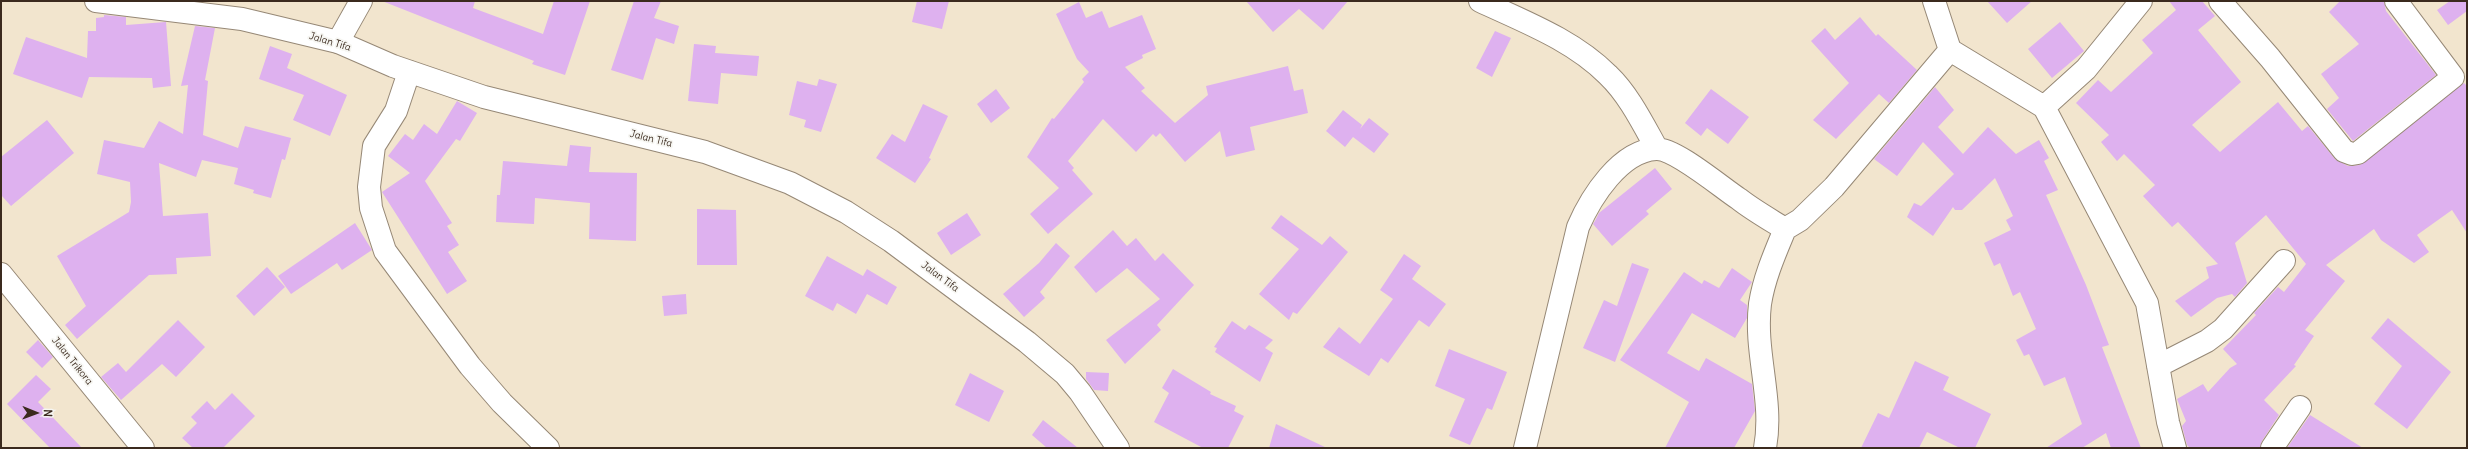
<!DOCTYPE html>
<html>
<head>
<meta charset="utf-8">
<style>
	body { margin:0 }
	#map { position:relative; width:2468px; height:449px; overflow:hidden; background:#f2e5ce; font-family:Delius,sans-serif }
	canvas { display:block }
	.frame { position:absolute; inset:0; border:2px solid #3b2a1e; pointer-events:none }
	.north { position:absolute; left:16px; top:393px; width:40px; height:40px; -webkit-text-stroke:3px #f6f6f2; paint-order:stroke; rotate:91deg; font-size:11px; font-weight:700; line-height:16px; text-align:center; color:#3b2a1e }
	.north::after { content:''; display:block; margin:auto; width:14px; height:18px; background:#3b2a1e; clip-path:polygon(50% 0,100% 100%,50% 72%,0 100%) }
</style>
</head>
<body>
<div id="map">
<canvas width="2468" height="449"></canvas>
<div class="frame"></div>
<div class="north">N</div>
</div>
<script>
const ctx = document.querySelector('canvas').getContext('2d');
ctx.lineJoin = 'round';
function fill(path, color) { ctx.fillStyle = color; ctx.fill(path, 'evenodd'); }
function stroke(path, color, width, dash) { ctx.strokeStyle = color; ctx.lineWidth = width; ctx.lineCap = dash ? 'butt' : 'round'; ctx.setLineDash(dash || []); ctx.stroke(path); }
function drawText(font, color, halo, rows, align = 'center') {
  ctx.font = font + ' Delius,sans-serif'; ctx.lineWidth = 3.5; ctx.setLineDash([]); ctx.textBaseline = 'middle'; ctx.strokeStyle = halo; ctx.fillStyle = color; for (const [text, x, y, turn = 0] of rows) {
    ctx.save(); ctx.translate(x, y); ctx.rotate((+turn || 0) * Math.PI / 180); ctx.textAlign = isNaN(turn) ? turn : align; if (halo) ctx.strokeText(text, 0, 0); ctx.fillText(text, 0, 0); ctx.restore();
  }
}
fill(new Path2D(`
	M 382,1 L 475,1 L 473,8 L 543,34 L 554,1 L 590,1 L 565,75 L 532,64 L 534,61 Z
	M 634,1 L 661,1 L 654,18 L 679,26 L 674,44 L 656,38 L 643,80 L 611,70 Z
	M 917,1 L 949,1 L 942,29 L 912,22 Z
	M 1246,1 L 1348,1 L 1323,30 L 1299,9 L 1273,32 Z
	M 1987,1 L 2032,1 L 2007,23 Z
	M 2169,1 L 2202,1 L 2215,16 L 2198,30 L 2241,82 L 2192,125 L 2220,152 L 2278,102 L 2302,131 L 2308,126 L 2335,159 L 2348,166 L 2360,165 L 2464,83 L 2467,86 L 2467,233 L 2452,210 L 2417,235 L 2429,252 L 2414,263 L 2381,240 L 2374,229 L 2326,265 L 2345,281 L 2305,330 L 2314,336 L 2294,365 L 2296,366 L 2264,400 L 2279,415 L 2262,441 L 2260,448 L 2190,448 L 2187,445 L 2182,426 L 2186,421 L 2177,399 L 2203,384 L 2208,392 L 2230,368 L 2237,364 L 2223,349 L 2256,315 L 2254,313 L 2278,287 L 2284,292 L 2306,264 L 2266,215 L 2235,243 L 2247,283 L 2235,297 L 2232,294 L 2217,298 L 2191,317 L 2175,301 L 2209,278 L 2206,267 L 2218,264 L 2178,222 L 2172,227 L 2143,196 L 2155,185 L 2124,154 L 2117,161 L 2101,142 L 2109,135 L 2076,103 L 2098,80 L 2111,92 L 2153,53 L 2142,40 L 2176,10 Z
	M 2340,1 L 2384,1 L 2386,11 L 2436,75 L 2353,141 L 2327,109 L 2339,98 L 2321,74 L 2359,44 L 2329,12 Z
	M 2450,1 L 2467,1 L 2467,11 L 2448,25 L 2437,10 Z
	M 1079,2 L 1086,18 L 1102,11 L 1109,28 L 1142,15 L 1156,49 L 1142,55 L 1143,58 L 1125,67 L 1145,88 L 1141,91 L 1175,123 L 1208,95 L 1206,86 L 1288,66 L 1294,91 L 1303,89 L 1308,113 L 1250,127 L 1255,150 L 1226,157 L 1220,131 L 1185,162 L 1160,133 L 1156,137 L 1153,134 L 1136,152 L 1103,119 L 1068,161 L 1074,168 L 1072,170 L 1093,194 L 1048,234 L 1030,214 L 1059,188 L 1027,157 L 1052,118 L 1054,119 L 1084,82 L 1082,79 L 1089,72 L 1077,59 L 1056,14 Z
	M 104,15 L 126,17 L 126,25 L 166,22 L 171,86 L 153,88 L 152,78 L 89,77 L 82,98 L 13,74 L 26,37 L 87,58 L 88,31 L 96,31 L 96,18 L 104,17 Z
	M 1860,17 L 1876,36 L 1878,34 L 1917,70 L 1889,103 L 1879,94 L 1836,139 L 1813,120 L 1849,83 L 1811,41 L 1825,28 L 1835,40 Z
	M 2060,22 L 2084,51 L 2052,78 L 2028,49 Z
	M 195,26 L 215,28 L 205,80 L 208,81 L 203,135 L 238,148 L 245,126 L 291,138 L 285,160 L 282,159 L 271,198 L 253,193 L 254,190 L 234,184 L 238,168 L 202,160 L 196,177 L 159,163 L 163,216 L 208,213 L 211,256 L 176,258 L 177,274 L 149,275 L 77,339 L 65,325 L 86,306 L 57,256 L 129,212 L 131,202 L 130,182 L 97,174 L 104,140 L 144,148 L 159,121 L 183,134 L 188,85 L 181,86 Z
	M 1495,31 L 1511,38 L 1492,77 L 1476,68 Z
	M 694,44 L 716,46 L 715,53 L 759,56 L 757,76 L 721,73 L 718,104 L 688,101 Z
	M 270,46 L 292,54 L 287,68 L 347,95 L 330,136 L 293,120 L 304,95 L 259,79 Z
	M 819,79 L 837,84 L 821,132 L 804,127 L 806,120 L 789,115 L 797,81 L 817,86 Z
	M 1935,87 L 1954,110 L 1938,127 L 1963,154 L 1988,127 L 2016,154 L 2039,140 L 2049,158 L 2044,161 L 2058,190 L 2046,195 L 2086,285 L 2109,345 L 2102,347 L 2141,448 L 2111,448 L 2106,433 L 2082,448 L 2046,448 L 2082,424 L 2065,377 L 2044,386 L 2029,354 L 2024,356 L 2016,340 L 2036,329 L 2020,292 L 2013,296 L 2000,263 L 1994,266 L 1984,243 L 2011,230 L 2006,220 L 2013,216 L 1995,178 L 1962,210 L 1955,210 L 1953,207 L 1933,236 L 1907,217 L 1914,203 L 1921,206 L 1954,174 L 1923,142 L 1897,176 L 1874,159 Z
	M 996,89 L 1010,108 L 991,123 L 977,104 Z
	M 1711,89 L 1749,117 L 1728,144 L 1707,128 L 1701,136 L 1685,123 Z
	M 457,101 L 477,113 L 460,141 L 456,139 L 425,181 L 452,223 L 447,226 L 459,245 L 448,252 L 467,281 L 447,294 L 382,192 L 410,173 L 388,156 L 405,134 L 413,140 L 424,124 L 437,134 Z
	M 923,104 L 948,116 L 929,158 L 931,159 L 915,183 L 876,158 L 892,134 L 905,142 Z
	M 1343,110 L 1362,125 L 1360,129 L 1369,118 L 1389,134 L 1374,153 L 1353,137 L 1345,147 L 1326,131 Z
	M 47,120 L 74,153 L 11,206 L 1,195 L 1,157 Z
	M 570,145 L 591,147 L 589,172 L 637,173 L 636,241 L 589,239 L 590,203 L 535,198 L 534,224 L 496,222 L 497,195 L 500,195 L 503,161 L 567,166 Z
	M 1655,168 L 1672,189 L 1646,211 L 1649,214 L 1612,246 L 1593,224 L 1595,221 L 1599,213 Z
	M 697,209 L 736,210 L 737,265 L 697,265 Z
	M 967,213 L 981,235 L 951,255 L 937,233 Z
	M 1281,215 L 1322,245 L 1330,236 L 1348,252 L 1297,314 L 1293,312 L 1289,320 L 1259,294 L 1299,249 L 1271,228 Z
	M 355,223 L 372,250 L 342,270 L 337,263 L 291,294 L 278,276 Z
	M 1113,230 L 1127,246 L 1136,238 L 1155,261 L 1163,253 L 1194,285 L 1157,325 L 1161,330 L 1125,364 L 1106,340 L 1160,299 L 1127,268 L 1096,293 L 1074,267 Z
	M 1056,243 L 1070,256 L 1040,292 L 1045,298 L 1024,317 L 1003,294 L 1039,263 Z
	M 1404,254 L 1421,266 L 1412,279 L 1446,304 L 1429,327 L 1419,320 L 1388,363 L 1381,358 L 1369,376 L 1323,347 L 1339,327 L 1360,344 L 1393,299 L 1380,290 Z
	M 827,256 L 863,276 L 867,269 L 897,287 L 887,305 L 867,294 L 856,314 L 837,303 L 833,311 L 805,296 Z
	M 1632,263 L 1649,269 L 1615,362 L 1583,348 L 1604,300 L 1617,306 Z
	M 267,267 L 285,287 L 254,316 L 236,296 Z
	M 1732,268 L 1752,282 L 1740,300 L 1747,305 L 1747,318 L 1735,338 L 1692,313 L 1667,353 L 1699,371 L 1706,358 L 1752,384 L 1755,411 L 1734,448 L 1665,448 L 1689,402 L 1620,360 L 1684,272 L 1702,284 L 1704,280 L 1719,288 Z
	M 686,294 L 687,314 L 664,316 L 662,296 Z
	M 2388,318 L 2451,372 L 2407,429 L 2374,404 L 2402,366 L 2371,338 Z
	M 178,320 L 205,347 L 176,377 L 162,364 L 121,400 L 101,377 L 118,363 L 126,372 Z
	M 1232,321 L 1245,330 L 1249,325 L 1273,340 L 1265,348 L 1273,353 L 1260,382 L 1215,352 L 1217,348 L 1214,347 Z
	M 38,340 L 53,357 L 42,368 L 26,352 Z
	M 1449,349 L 1507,372 L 1492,410 L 1487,408 L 1470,445 L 1449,436 L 1465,399 L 1435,386 Z
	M 1915,361 L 1949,377 L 1943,390 L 1991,414 L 1975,448 L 1960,448 L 1927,432 L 1919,448 L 1861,448 L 1878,413 L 1889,418 Z
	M 1173,369 L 1211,392 L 1210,394 L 1236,406 L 1234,411 L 1244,416 L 1228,448 L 1203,448 L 1154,422 L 1169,393 L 1162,388 Z
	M 1086,372 L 1109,373 L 1108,391 L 1094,390 L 1086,379 Z
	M 970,373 L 1004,391 L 989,422 L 955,405 Z
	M 36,375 L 51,389 L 38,402 L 82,448 L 50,448 L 7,404 Z
	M 232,393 L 255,416 L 223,448 L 193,448 L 182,438 L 197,423 L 191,417 L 207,401 L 215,410 Z
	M 2310,415 L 2363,448 L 2287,448 Z
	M 1043,420 L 1078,448 L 1047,448 L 1032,435 Z
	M 1276,424 L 1327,448 L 1269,448 Z`), '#deb1ef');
const street = new Path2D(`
	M 1480,1 C 1525,22 1573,40 1608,75 C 1629,95 1643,124 1657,149
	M 1934,1 L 1950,50 L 2044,107 L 2147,303 L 2168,422 L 2175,448
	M 2220,1 L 2270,58 L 2344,151 L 2352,154 L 2358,153 L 2453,77 L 2396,1
	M 338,42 L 361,1
	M 409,72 L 396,111 L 374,146 L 369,187 L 371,208 L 385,251 L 470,366 L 502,403 L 548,448
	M 2044,107 L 2086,69 L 2141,1
	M 1,274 L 143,448
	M 2158,366 L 2207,341 L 2223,329 L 2284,261
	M 1525,448 L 1578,227 C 1591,197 1620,151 1656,149 C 1675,148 1722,188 1739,199 C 1753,210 1769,219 1785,229 L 1800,220 L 1834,187 L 1950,50
	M 1765,448 C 1774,400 1754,353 1760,304 C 1764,278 1775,253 1785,229
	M 2272,448 L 2300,407`);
const secondary = new Path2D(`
	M 96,1 L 242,19 L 338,42 L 393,66 L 484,97 L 705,152 L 790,183 L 846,212 L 891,241 L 1027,342 L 1065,374 L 1080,392 L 1118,448`);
stroke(street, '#968876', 24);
stroke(secondary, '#968876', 24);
stroke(street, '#fff', 22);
stroke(secondary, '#fff', 22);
drawText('10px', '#3b2a1e', '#f6f6f2', [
	["Jalan Tifa",330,42,17],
	["Jalan Tifa",651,139,14],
	["Jalan Tifa",940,277,36],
	["Jalan Trikora",72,361,51]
]);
</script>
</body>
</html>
